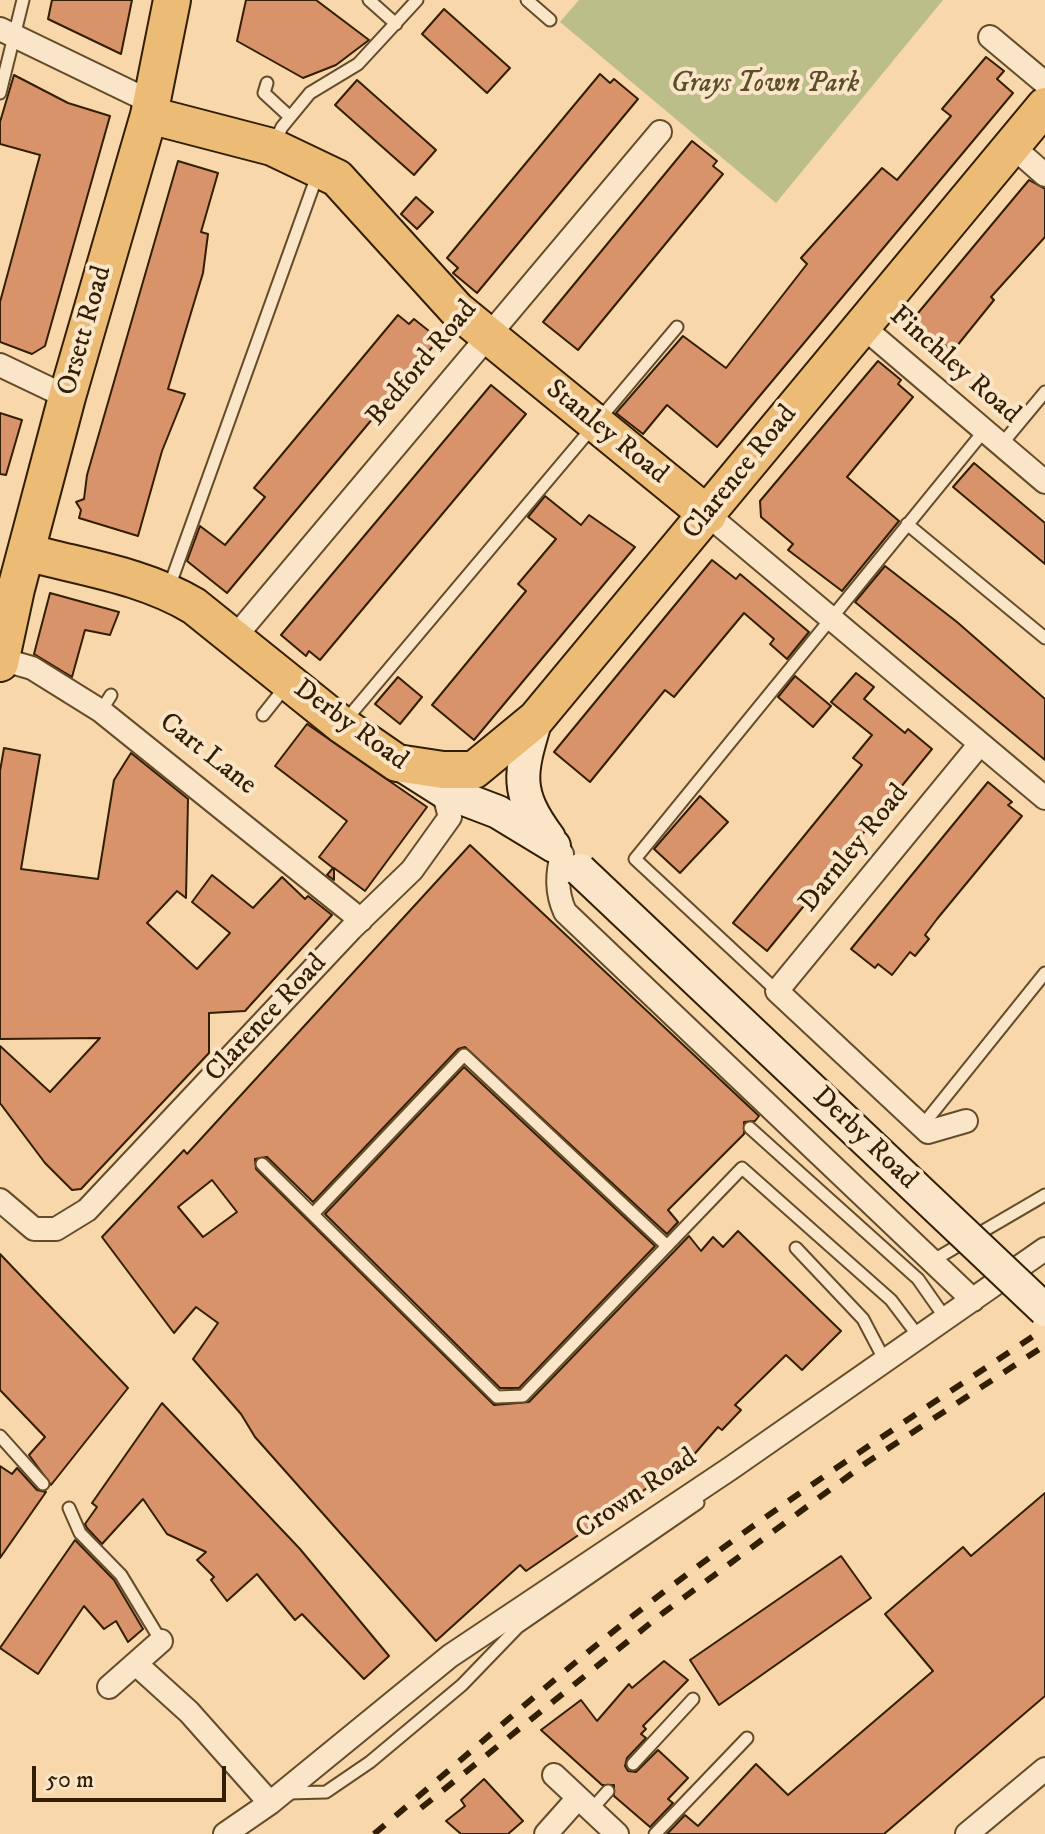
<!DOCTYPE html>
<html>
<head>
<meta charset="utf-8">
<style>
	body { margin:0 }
	#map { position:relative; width:1045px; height:1834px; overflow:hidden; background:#f8d7ab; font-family:"IM FELL DW Pica",serif }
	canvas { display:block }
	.scale { position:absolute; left:32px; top:1766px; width:194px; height:36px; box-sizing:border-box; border:4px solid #321e00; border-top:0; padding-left:10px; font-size:24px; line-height:28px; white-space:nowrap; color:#321e00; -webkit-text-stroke:6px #fae5c8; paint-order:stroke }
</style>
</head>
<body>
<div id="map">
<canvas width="1045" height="1834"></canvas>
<div class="scale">50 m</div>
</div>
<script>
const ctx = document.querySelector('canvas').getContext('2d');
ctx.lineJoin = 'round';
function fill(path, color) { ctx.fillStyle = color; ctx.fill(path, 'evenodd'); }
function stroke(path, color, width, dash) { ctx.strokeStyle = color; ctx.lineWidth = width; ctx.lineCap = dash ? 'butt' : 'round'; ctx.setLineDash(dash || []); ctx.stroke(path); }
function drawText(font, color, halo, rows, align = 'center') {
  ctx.font = font + ' "IM FELL DW Pica",serif'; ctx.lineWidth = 8; ctx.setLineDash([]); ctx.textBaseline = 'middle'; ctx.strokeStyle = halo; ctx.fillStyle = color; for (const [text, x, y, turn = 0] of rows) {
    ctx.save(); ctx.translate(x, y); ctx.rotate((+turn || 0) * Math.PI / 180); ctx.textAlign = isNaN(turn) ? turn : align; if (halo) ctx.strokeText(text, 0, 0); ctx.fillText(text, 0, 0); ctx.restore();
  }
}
fill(new Path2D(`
	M 579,0 L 943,0 L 776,203 L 560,22 Z`), '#bcbe8a');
const building = new Path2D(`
	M 52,0 L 132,0 L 121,54 L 48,19 Z
	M 246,0 L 316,0 L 369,40 L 336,65 L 303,78 L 237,41 Z
	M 444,9 L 510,68 L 487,93 L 422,34 Z
	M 986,57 L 1004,71 L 997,79 L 1013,93 L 717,447 L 667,405 L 643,434 L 616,413 L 683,336 L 726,368 L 807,264 L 801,258 L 882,168 L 897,180 L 951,116 L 942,109 Z
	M 600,74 L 610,83 L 614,79 L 638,99 L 477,293 L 453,273 L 458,268 L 447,258 Z
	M 14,75 L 68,103 L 110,116 L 45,346 L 32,354 L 0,342 L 0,302 L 40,155 L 0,144 L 0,122 Z
	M 357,80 L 436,150 L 414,175 L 335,105 Z
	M 692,141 L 717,161 L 713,166 L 723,174 L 578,350 L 543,322 Z
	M 178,161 L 218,173 L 201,232 L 208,234 L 203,273 L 168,389 L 185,394 L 162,451 L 138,536 L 79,518 L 81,510 L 76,502 L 84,499 L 87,475 Z
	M 1029,180 L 1045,189 L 1045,237 L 991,297 L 994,300 L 952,352 L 938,339 L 932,345 L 908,325 Z
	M 416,197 L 433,212 L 417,229 L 401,214 Z
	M 398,315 L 409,324 L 414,319 L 439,339 L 227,593 L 187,561 L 200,526 L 225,545 L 265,497 L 254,488 Z
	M 878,361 L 901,380 L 898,384 L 913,397 L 847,477 L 899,521 L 842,591 L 788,550 L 793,544 L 761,517 L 760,501 Z
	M 491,385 L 526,414 L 320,660 L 309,651 L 306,656 L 281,635 Z
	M 0,413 L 22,420 L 6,475 L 0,474 Z
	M 974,463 L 1045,523 L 1045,564 L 953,487 Z
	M 545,496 L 581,525 L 589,515 L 635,547 L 474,740 L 432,705 L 526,591 L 518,584 L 556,539 L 528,517 Z
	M 712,560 L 736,579 L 740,574 L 809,632 L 787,659 L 770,644 L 774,639 L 744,613 L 674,697 L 665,690 L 590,782 L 554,752 Z
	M 885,566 L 957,622 L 1045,699 L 1045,760 L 855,602 Z
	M 50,593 L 119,612 L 110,635 L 85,630 L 72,677 L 34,654 Z
	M 856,673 L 874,687 L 864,699 L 905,733 L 908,729 L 932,749 L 767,951 L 733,923 L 862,765 L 853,758 L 872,735 L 831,702 Z
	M 795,676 L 831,706 L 813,727 L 778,697 Z
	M 398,677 L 422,697 L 400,724 L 375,704 Z
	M 307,724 L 427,807 L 365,891 L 334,868 L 334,880 L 327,875 L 333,868 L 319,857 L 347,821 L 275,766 Z
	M 4,748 L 40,755 L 21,869 L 98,879 L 114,780 L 131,753 L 188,799 L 186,898 L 177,891 L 147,923 L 197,969 L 230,933 L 192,902 L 212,875 L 253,908 L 282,877 L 305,899 L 308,896 L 332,915 L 245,1011 L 209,1013 L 209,1053 L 81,1189 L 72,1190 L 45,1163 L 0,1103 L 0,1046 L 50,1092 L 100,1038 L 0,1039 L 0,771 Z
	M 988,782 L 1012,802 L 1008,805 L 1022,816 L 937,919 L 925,935 L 929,939 L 915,956 L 910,952 L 892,975 L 878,964 L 875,968 L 851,949 Z
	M 700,796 L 728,822 L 680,873 L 654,849 Z
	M 470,845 L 759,1116 L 755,1121 L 744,1122 L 744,1134 L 668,1210 L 678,1222 L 667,1234 L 465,1047 L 458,1049 L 313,1202 L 267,1157 L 255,1159 L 256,1169 L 494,1405 L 529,1402 L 689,1236 L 701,1251 L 713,1237 L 723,1247 L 738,1231 L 841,1331 L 802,1370 L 786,1355 L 735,1405 L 741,1410 L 722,1430 L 718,1427 L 691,1458 L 526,1571 L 520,1565 L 436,1641 L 255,1437 L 241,1414 L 193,1359 L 218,1323 L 196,1307 L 174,1333 L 102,1237 L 184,1150 L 187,1154 ZM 212,1180 L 237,1212 L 203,1237 L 178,1207 Z
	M 464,1067 L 655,1246 L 519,1388 L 500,1388 L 325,1214 Z
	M 0,1254 L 128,1388 L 51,1485 L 29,1455 L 45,1437 L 0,1390 Z
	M 162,1403 L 300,1549 L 389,1656 L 364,1679 L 302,1614 L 295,1620 L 257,1574 L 227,1601 L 211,1580 L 214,1577 L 197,1560 L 206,1552 L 167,1534 L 143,1499 L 102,1544 L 87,1528 L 85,1524 L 97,1507 L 92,1503 Z
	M 0,1466 L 12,1474 L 17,1468 L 37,1490 L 46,1492 L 0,1558 Z
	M 1045,1493 L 1045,1696 L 884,1834 L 667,1834 L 685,1815 L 698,1826 L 756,1764 L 788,1795 L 933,1671 L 885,1614 L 963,1547 L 971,1556 Z
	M 75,1540 L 114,1580 L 143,1629 L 128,1642 L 116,1621 L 104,1629 L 84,1606 L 38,1674 L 0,1648 Z
	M 841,1556 L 871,1598 L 719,1705 L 690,1660 Z
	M 664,1661 L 688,1680 L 643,1726 L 646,1729 L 641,1734 L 646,1738 L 627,1758 L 625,1766 L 628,1771 L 636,1772 L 658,1750 L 688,1778 L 668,1799 L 673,1803 L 650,1827 L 614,1796 L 614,1785 L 602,1785 L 541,1730 L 581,1700 L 597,1721 L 629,1684 L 632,1688 Z
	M 484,1779 L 523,1821 L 508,1834 L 461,1834 L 446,1821 L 465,1806 L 461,1800 Z`);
fill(building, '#d8936b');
stroke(building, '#321e00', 2);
const lane = new Path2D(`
	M 369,0 L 396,24
	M 527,0 L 550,20
	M 267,83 L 264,93 L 290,117
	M 0,93 L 23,0
	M 274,143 L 282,127 L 310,93 L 358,64 L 417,0
	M 1001,445 L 1045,392
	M 907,524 L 1045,638
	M 168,590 L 318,173
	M 101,711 L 111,695
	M 263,715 L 286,686
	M 345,721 L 677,327
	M 777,991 L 635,859 L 984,431
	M 922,1126 L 1045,973
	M 750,1128 L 918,1279 L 946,1319
	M 262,1164 L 497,1397 L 523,1396 L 742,1168 L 891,1300 L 919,1337
	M 314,1213 L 464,1055 L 666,1245
	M 796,1248 L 863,1319 L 884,1359
	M 932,1261 L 1045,1195
	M 0,1436 L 43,1484
	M 69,1508 L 80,1533 L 121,1575 L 161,1641
	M 633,1764 L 693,1699
	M 288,1793 L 326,1792 L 370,1762 L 462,1685 L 518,1627 L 698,1503
	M 591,1810 L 608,1791
	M 655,1834 L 747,1738`);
const street = new Path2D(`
	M 0,29 L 151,102
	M 990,37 L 1045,83
	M 1012,146 L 1045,175
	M 862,326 L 1045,482
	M 0,365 L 67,397
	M 708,515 L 1045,798
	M 235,637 L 660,132
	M 1,659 L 32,668 L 101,711 L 361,920
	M 562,854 C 557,875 556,892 565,912 L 973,1300
	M 966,1121 L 928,1132 L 777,991 L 979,745
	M 0,1200 L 34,1229 L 56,1229 L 87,1210 L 351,929 L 412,870 L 450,817 L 443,791
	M 136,1664 L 189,1712 L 270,1803
	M 109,1687 L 161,1641
	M 554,1775 L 617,1834
	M 225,1834 L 270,1803 L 450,1656 L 731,1468 L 1045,1249
	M 546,1834 L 578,1798
	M 967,1834 L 1045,1769`);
const secondary = new Path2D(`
	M 536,719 C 520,773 514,791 549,838
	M 402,765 L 443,791 L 498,812 L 554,846`);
const primary = new Path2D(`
	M 149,115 L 272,147 L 337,178 L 457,310 L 708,515
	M 26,552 C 84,568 142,575 194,606 L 342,725 L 397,763 L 443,770 L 474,770 L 536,719 L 1045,106
	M 0,663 L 16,589 L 67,397 L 149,115 L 172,0`);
stroke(lane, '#644c2b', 15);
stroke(street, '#644c2b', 26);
stroke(secondary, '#321e00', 36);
stroke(primary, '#321e00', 40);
stroke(lane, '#fae5c8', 11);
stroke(street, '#fae5c8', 22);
stroke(secondary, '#fae5c8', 32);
stroke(primary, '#ecbc76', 36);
stroke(new Path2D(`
	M 421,1808 L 663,1613 L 866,1463 L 1044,1346
	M 374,1834 C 467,1756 556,1675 652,1601 C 775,1506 906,1421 1035,1335`), '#321e00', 6, [14, 14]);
const secondaryBridge = new Path2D(`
	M 580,870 L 1045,1310`);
stroke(secondaryBridge, '#321e00', 36, []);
stroke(secondaryBridge, '#fae5c8', 32);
drawText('italic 28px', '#5b4e29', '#fae5c8', [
	["Grays Town Park",765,85]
]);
drawText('28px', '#321e00', '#fae5c8', [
	["Orsett Road",86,331,-74],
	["Bedford Road",423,364,-50],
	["Finchley Road",954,366,41],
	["Stanley Road",606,433,39],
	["Clarence Road",741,473,-51],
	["Derby Road",350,726,36],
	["Cart Lane",207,755,38],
	["Darnley Road",855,849,-51],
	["Clarence Road",267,1019,-47],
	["Derby Road",864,1139,44],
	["Crown Road",637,1495,-34]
]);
</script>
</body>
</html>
